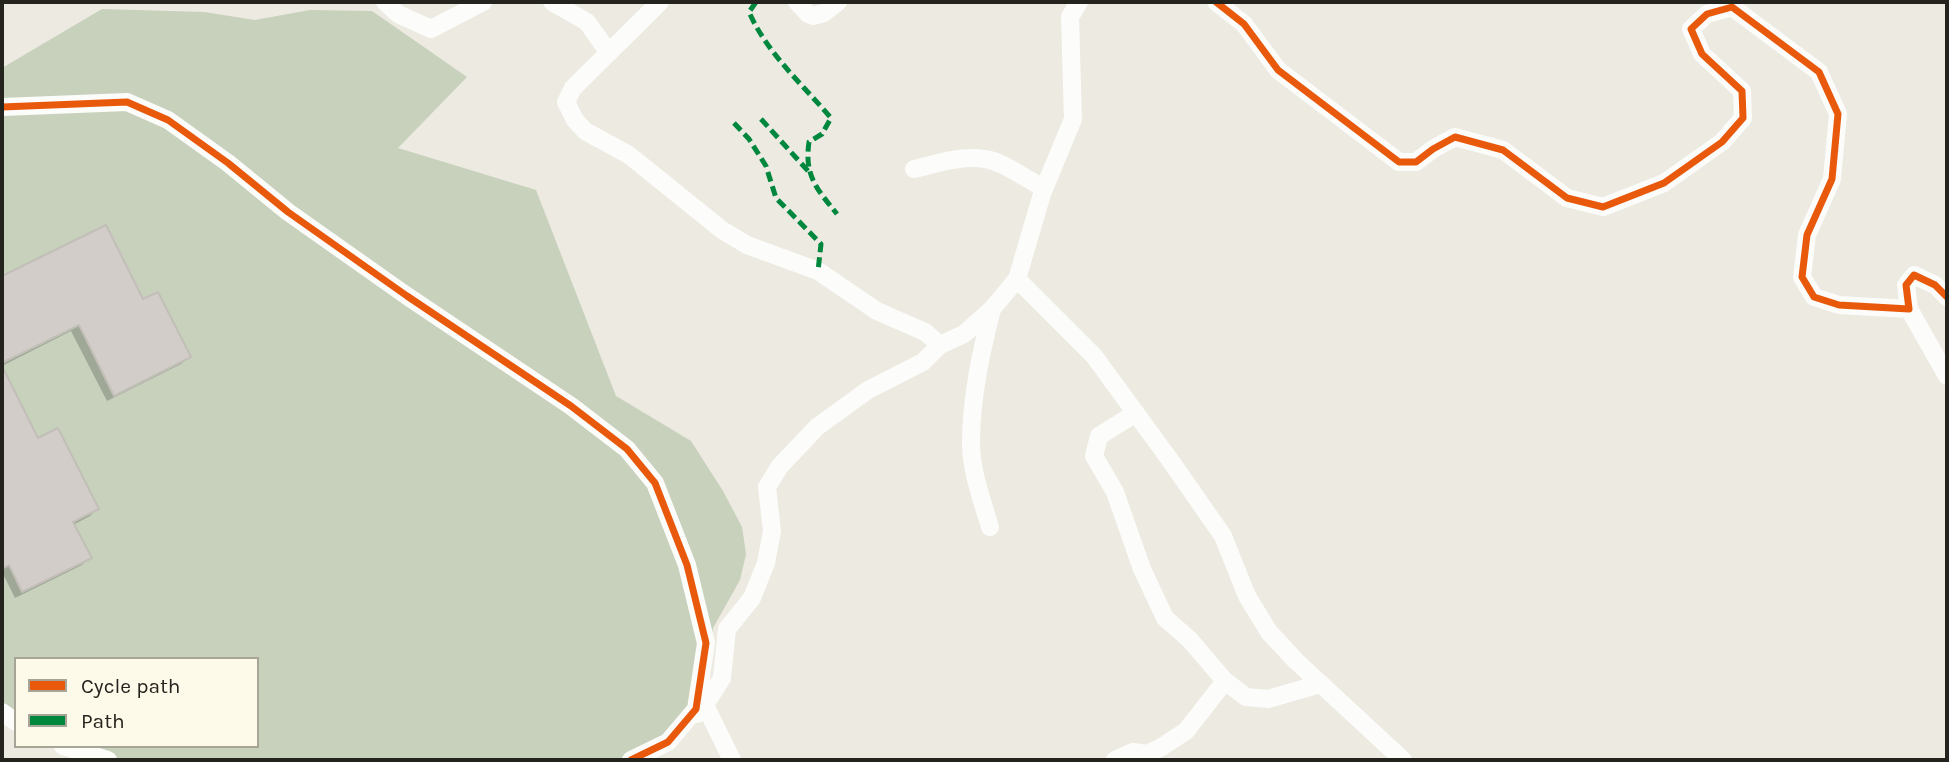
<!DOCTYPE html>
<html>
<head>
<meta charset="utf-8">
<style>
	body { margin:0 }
	#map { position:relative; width:1949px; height:762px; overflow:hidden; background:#eceae1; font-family:Karla,sans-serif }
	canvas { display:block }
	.frame { position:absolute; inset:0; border:4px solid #25231d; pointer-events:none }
	.legend { position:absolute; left:14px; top:657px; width:245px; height:91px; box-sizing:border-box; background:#fefaea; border:2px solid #a7a498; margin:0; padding:9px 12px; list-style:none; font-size:21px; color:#25231d }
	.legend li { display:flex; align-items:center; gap:14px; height:35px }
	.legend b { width:35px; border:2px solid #a7a498 }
</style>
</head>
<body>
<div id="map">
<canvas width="1949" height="762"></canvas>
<div class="frame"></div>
<ul class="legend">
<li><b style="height:9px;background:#e8590c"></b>Cycle path</li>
<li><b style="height:9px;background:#00873e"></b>Path</li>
</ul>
</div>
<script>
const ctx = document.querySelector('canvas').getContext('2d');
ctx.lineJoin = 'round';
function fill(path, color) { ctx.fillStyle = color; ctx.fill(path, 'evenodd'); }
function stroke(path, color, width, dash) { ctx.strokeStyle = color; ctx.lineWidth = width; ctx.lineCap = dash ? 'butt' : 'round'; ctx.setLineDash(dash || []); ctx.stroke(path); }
fill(new Path2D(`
	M 102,9 L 204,12 L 255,20 L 310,10 L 372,11 L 467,77 L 398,148 L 536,190 L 616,396 L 691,441 L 723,491 L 742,527 L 746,554 L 740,580 L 713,628 L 708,669 L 696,709 L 631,760 L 109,760 L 63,746 L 257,746 L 257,659 L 16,659 L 16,717 L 2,704 L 2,68 Z`), '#c7d1bc');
fill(new Path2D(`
	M 105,227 L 142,302 L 189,357 L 181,364 L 107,401 L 71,331 L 2,366 L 2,278 Z
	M 2,370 L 37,440 L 97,509 L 90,516 L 73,525 L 89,558 L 82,565 L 15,598 L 2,572 Z`), '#0003');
const building = new Path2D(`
	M 106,225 L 143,299 L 158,292 L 191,357 L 114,396 L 79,325 L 2,363 L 2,276 Z
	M 2,366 L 38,438 L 58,428 L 99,509 L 73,522 L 92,558 L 22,592 L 9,565 L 2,569 Z`);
fill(building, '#d2cdc8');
stroke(building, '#c2beb8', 2);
stroke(new Path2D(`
	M 385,2 L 398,14 L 431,29 L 483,2
	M 552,2 L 587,22 L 609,53
	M 660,2 L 573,88 L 566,102 L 575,120 L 585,131 L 629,155 L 722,230 L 747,245 L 818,271 L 877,311 L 925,332 L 940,345
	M 797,2 L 808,14 L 813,16 L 824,13 L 838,2
	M 1216,2 L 1244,24 L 1278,70 L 1399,162 L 1416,162 L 1433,149 L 1455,137 L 1503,150 L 1567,198 L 1603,207 L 1664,183 L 1722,142 L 1743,118 L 1742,91 L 1702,54 L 1691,29 L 1707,14 L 1732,7 L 1819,72 L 1838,114 L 1832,179 L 1807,235 L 1802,277 L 1814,297 L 1839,305 L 1909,309 L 1906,285 L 1914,275 L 1935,285 L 1947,297
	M 2,107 L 127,102 L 168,120 L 228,163 L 288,212 L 407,296 L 571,406 L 627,449 L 655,483 L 687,565 L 706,643 L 696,709 L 668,742 L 631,760
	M 914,169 C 940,163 970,152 996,162 C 1012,168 1028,180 1044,188
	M 1017,279 L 1094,356 L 1170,460 L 1223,536 L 1247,596 L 1269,632 L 1296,661 L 1403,760
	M 1909,309 L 1947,376
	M 1136,413 L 1099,436 L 1094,456 L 1115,492 L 1142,569 L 1165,618 L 1190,640 L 1225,681 L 1246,697 L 1268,699 L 1320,684
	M 990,527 C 982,500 971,471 971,443 C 971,398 981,352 992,309
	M 705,705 L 732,760
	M 2,712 L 16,722
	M 697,714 L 705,705 L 722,678 L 727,629 L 752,598 L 766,563 L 772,531 L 767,487 L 780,466 L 817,427 L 868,390 L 923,362 L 940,345 L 964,334 L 992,309 L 1017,279 L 1042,194 L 1073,119 L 1070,17 L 1079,2
	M 63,746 L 108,760
	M 1115,760 L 1133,752 L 1146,754 L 1160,748 L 1186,731 L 1225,681`), '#fcfcfa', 18);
stroke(new Path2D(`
	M 756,2 L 749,12 C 767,53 802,84 831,118 L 822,134 L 809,142 C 804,176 817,189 837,214
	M 761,119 L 809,172
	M 734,123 L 749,139 L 766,166 L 776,198 L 821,244 L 818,271`), '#00873e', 5, [10, 5]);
stroke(new Path2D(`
	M 1216,2 L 1244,24 L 1278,70 L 1399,162 L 1416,162 L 1433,149 L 1455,137 L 1503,150 L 1567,198 L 1603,207 L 1664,183 L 1722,142 L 1743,118 L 1742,91 L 1702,54 L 1691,29 L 1707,14 L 1732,7 L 1819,72 L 1838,114 L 1832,179 L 1807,235 L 1802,277 L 1814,297 L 1839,305 L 1909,309 L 1906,285 L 1914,275 L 1935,285 L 1947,297
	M 2,107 L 127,102 L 168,120 L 228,163 L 288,212 L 407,296 L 571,406 L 627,449 L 655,483 L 687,565 L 706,643 L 696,709 L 668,742 L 631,760`), '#e8590c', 7);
</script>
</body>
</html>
